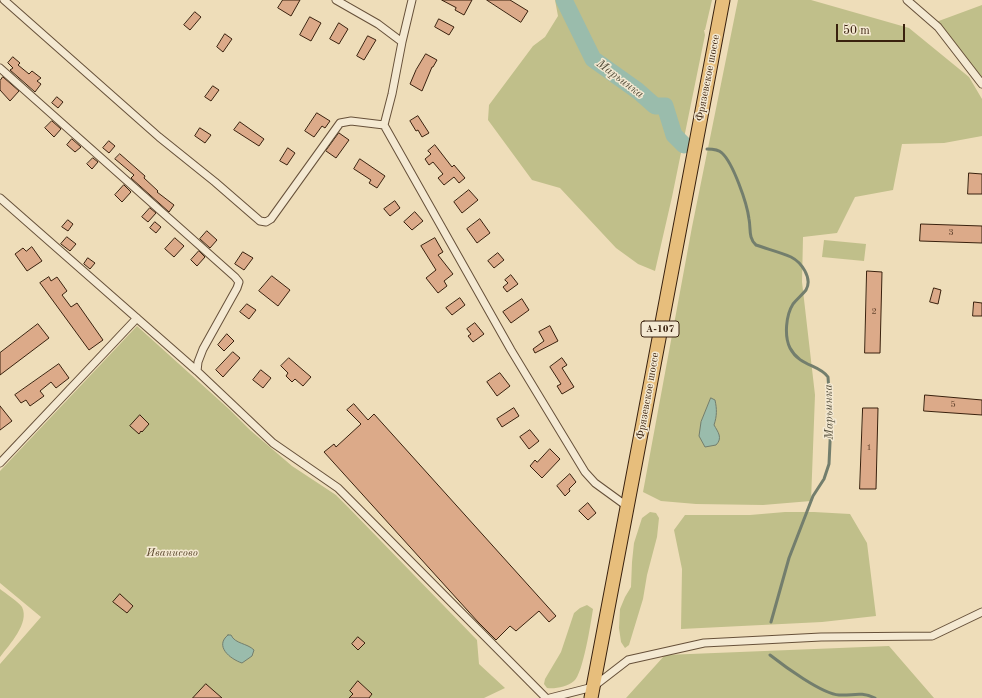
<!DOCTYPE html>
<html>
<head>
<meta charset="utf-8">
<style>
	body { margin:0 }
	#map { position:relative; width:982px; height:698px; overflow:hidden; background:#eeddb9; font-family:"Old Standard TT",serif }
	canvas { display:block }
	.scale { position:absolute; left:836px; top:24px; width:69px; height:18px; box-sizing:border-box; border:2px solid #39210e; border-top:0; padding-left:5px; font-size:12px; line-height:14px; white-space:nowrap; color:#39210e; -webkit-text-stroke:3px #f4e9d2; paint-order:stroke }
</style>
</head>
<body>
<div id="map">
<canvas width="982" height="698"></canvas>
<div class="scale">50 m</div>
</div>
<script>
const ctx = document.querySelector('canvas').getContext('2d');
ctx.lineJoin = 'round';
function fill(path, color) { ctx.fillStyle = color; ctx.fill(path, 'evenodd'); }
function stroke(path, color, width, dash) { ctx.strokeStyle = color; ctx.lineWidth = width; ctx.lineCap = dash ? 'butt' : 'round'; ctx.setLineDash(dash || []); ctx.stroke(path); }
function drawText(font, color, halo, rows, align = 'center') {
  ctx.font = font + ' "Old Standard TT",serif'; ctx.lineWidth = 3; ctx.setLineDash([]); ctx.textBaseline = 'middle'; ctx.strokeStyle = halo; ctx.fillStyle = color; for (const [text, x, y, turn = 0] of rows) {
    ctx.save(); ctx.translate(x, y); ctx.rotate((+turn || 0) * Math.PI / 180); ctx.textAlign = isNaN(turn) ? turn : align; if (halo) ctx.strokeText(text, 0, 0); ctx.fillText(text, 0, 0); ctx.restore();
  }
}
fill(new Path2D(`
	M 555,0 L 712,0 L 705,30 L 704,30 L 705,35 L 672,197 L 655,271 L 638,264 L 616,248 L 560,188 L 532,180 L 488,120 L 489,105 L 533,46 L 545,37 L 558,16 Z
	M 738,0 L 811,0 L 909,28 L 969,77 L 982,99 L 982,136 L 944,143 L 902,144 L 893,190 L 855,197 L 837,233 L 803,237 L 802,282 L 815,395 L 811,501 L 763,505 L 696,504 L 661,501 L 643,492 L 692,227 Z
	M 982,5 L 982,79 L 936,22 Z
	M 824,240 L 866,244 L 864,261 L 822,257 Z
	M 137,326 L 230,410 L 250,430 L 292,466 L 336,495 L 348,507 L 477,640 L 479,664 L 505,688 L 484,698 L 0,698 L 0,664 L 41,617 L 0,583 L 0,471 Z
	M 650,512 L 656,513 L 659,518 L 657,537 L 647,575 L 643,599 L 629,645 L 625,648 L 621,642 L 619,628 L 620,609 L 625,597 L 631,587 L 632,562 L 634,543 L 642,518 Z
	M 785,512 L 814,512 L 850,514 L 867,543 L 876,616 L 822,622 L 681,629 L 682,569 L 674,530 L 685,515 L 750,515 Z
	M 0,589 C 5,593 19,602 22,607 C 30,623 9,645 0,657 Z
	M 587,605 L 593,609 C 591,622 583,674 574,681 C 567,687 555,689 547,688 L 544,684 L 545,679 L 561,652 L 574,613 L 580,608 Z
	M 889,646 L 934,698 L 626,698 L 665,655 Z`), '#c0bf8a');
const water = new Path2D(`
	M 711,398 L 715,400 C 717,409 717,416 714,425 C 718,432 723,438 716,445 L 705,447 L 699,436 L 701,422 Z
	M 228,635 L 231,635 C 235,644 247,643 254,650 L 252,656 L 242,663 C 230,659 214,646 228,635 Z`);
fill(water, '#9abcac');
stroke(water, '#737e6d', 1);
stroke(new Path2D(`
	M 707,149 C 712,149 718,149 722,153 C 733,163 747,203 749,219 C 751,228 748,238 756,245 C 767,249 780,252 791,257 C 801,262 813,278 806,290 C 802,295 797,299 793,304 C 786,315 784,336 790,348 C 800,367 819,364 828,377 L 831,421 L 829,464 L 824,479 L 813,496 L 789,558 L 771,622
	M 770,655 C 784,666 822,694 839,695 C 853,696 860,691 875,698`), '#737e6d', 3);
stroke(new Path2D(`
	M 564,0 L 593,59 L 638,91 L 655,106 L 665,106 L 674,135 L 684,145`), '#9abcac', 17);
const building = new Path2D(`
	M 283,0 L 300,0 L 291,16 L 278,8 Z
	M 442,0 L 472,0 L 464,15 L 455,10 L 456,8 Z
	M 487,0 L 510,0 L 528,11 L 521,22 Z
	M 195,12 L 201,17 L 190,30 L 184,25 Z
	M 310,17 L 321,23 L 311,41 L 300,35 Z
	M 439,19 L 454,27 L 449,35 L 435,27 Z
	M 339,23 L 348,29 L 339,44 L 330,39 Z
	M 225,34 L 232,39 L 223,52 L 217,47 Z
	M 368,36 L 376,40 L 364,60 L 357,56 Z
	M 426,54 L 437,60 L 433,67 L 432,67 L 422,91 L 410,84 L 416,70 Z
	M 13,57 L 20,63 L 18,65 L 29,74 L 32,71 L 41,78 L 37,81 L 41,84 L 35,92 L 10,70 L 13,68 L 8,63 Z
	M 3,77 L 19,91 L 10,101 L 0,90 L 0,81 Z
	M 213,86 L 219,90 L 211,101 L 205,97 Z
	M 57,97 L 63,102 L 58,108 L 52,103 Z
	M 317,113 L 330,121 L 325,128 L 322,126 L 314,137 L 305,131 Z
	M 418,116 L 429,133 L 422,137 L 418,130 L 416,131 L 410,121 Z
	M 52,121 L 61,129 L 54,137 L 45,128 Z
	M 240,122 L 264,139 L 259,146 L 234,130 Z
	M 200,128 L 211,135 L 205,143 L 195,136 Z
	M 339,133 L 349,140 L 336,158 L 326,151 Z
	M 72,139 L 81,147 L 75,152 L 67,145 Z
	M 109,141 L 115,146 L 109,153 L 103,148 Z
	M 435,145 L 452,167 L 454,165 L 465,178 L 459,183 L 454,177 L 444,185 L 438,178 L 443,174 L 433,162 L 429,165 L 425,159 L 431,154 L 428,151 Z
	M 288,148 L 295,153 L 287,165 L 280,161 Z
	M 120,154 L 145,176 L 144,178 L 158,191 L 157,192 L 174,205 L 169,212 L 131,178 L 134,175 L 115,159 Z
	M 93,158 L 98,162 L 92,169 L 87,164 Z
	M 360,159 L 385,176 L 377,188 L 369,183 L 371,180 L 354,169 Z
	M 969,173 L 982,174 L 982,194 L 968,194 Z
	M 124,185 L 131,192 L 122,202 L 115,195 Z
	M 469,190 L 478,200 L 462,213 L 454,202 Z
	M 395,201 L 400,208 L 390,216 L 384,209 Z
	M 150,208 L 156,213 L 148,222 L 142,217 Z
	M 415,212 L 423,221 L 412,230 L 404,222 Z
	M 480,219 L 490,233 L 477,243 L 467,229 Z
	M 68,220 L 73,224 L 68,231 L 62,227 Z
	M 155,222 L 161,227 L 156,233 L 150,228 Z
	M 921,224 L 982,226 L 982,243 L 920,241 Z
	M 207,231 L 217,240 L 210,248 L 200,239 Z
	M 67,237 L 76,244 L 70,251 L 61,244 Z
	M 175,238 L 184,246 L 174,257 L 165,249 Z
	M 435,238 L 443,252 L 438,255 L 453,274 L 444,281 L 447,286 L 438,293 L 426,278 L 436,270 L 421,246 Z
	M 32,247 L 42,261 L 27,271 L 15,254 L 23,248 L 26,251 Z
	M 199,251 L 205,257 L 197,266 L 191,260 Z
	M 243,252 L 253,258 L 244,270 L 235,264 Z
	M 498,253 L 504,260 L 494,268 L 488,261 Z
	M 88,258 L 95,263 L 90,269 L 84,264 Z
	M 867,271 L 882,272 L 880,353 L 865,353 Z
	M 511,275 L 518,284 L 507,292 L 503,287 L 508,283 L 505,280 Z
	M 272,276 L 290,290 L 278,306 L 259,291 Z
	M 49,277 L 51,281 L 57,277 L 67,291 L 62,295 L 71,307 L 77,303 L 103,340 L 89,350 L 40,283 Z
	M 934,288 L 941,290 L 938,304 L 930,302 Z
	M 460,298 L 465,305 L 452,315 L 446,308 Z
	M 522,299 L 529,310 L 511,323 L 503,312 Z
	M 974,302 L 982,303 L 982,316 L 973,316 Z
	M 247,304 L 256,310 L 249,319 L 240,312 Z
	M 475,323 L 484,334 L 473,342 L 468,336 L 471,334 L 467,329 Z
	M 38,324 L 49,338 L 0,375 L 0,353 Z
	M 550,326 L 558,341 L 535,353 L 533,349 L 544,341 L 539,332 Z
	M 227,334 L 234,341 L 224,351 L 218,345 Z
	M 233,352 L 240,358 L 223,377 L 216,370 Z
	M 289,358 L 311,377 L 303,386 L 295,379 L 292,382 L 286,376 L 288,373 L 281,366 Z
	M 562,358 L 567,365 L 562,368 L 574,387 L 562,394 L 557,386 L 561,384 L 550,367 Z
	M 59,364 L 69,378 L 56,388 L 51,382 L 40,391 L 44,396 L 30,406 L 26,400 L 21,403 L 15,395 Z
	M 261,370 L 271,378 L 263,388 L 253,380 Z
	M 500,373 L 510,386 L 497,396 L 487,382 Z
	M 925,395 L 982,400 L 982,415 L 924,411 Z
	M 354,404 L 368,420 L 374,414 L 556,616 L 549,622 L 539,611 L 516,631 L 510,626 L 496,640 L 478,622 L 324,452 L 334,444 L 336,447 L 361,424 L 347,410 Z
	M 0,406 L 12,421 L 0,430 Z
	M 514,408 L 519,416 L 502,427 L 497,419 Z
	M 863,408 L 878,408 L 876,489 L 860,489 Z
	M 140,415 L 149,424 L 142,432 L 141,431 L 139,434 L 130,426 Z
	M 530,430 L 539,441 L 529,449 L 520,437 Z
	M 550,449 L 560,459 L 542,478 L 530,466 L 535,460 L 537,462 Z
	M 570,474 L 576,482 L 569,489 L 570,491 L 565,496 L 557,486 Z
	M 588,503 L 596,513 L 588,520 L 579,511 Z
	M 120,594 L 133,606 L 127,613 L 113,602 Z
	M 358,637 L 365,643 L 358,650 L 352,644 Z
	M 358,681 L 372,694 L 369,698 L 349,698 L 353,694 L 350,691 Z
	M 206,684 L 222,698 L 193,698 Z`);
fill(building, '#dcaa89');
stroke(building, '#39210e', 1);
const street = new Path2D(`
	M 4,0 L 159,137 L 215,182 L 260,221 L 266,222 L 271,219 L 340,123 L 351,121 L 384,125
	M 336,0 L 378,24 L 402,42 L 412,0
	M 907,0 L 938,27 L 982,84
	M 402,42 L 392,94 L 384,125 L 511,350 L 585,472 L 595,483 L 628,507
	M 0,68 L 235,277 L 239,282 L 237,288 L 203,349 L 198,362 L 197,371
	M 0,198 L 197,371 L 273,443 L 338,488 L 546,698
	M 0,463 L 137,318
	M 550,698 L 593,687 L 628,660 L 704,643 L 821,637 L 932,636 L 982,612`);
const highway = new Path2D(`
	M 591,698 L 723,0`);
stroke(street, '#665039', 9);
stroke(highway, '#39210e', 15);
stroke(street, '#f4e9d2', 7);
stroke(highway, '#e7be7c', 13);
drawText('9px', '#62432d', null, [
	["3",951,233],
	["2",874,312],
	["5",953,405],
	["1",869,448]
]);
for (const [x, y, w] of [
	[660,329,38]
]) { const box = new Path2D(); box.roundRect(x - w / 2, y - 8, w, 16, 3); ctx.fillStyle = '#f4e9d2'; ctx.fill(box); stroke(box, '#39210e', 1); }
drawText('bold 10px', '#39210e', null, [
	["А-107",660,329]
]);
drawText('11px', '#39210e', '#f4e9d2', [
	["Фрязевское шоссе",708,78,-79],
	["Фрязевское шоссе",648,396,-80]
]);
drawText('italic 11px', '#5b482d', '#f4e9d2', [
	["Иванисово",172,553]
]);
drawText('italic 12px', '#56503d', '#f4e9d2', [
	["Марьинка",620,79,37],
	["Марьинка",829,412,-91]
]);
</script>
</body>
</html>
